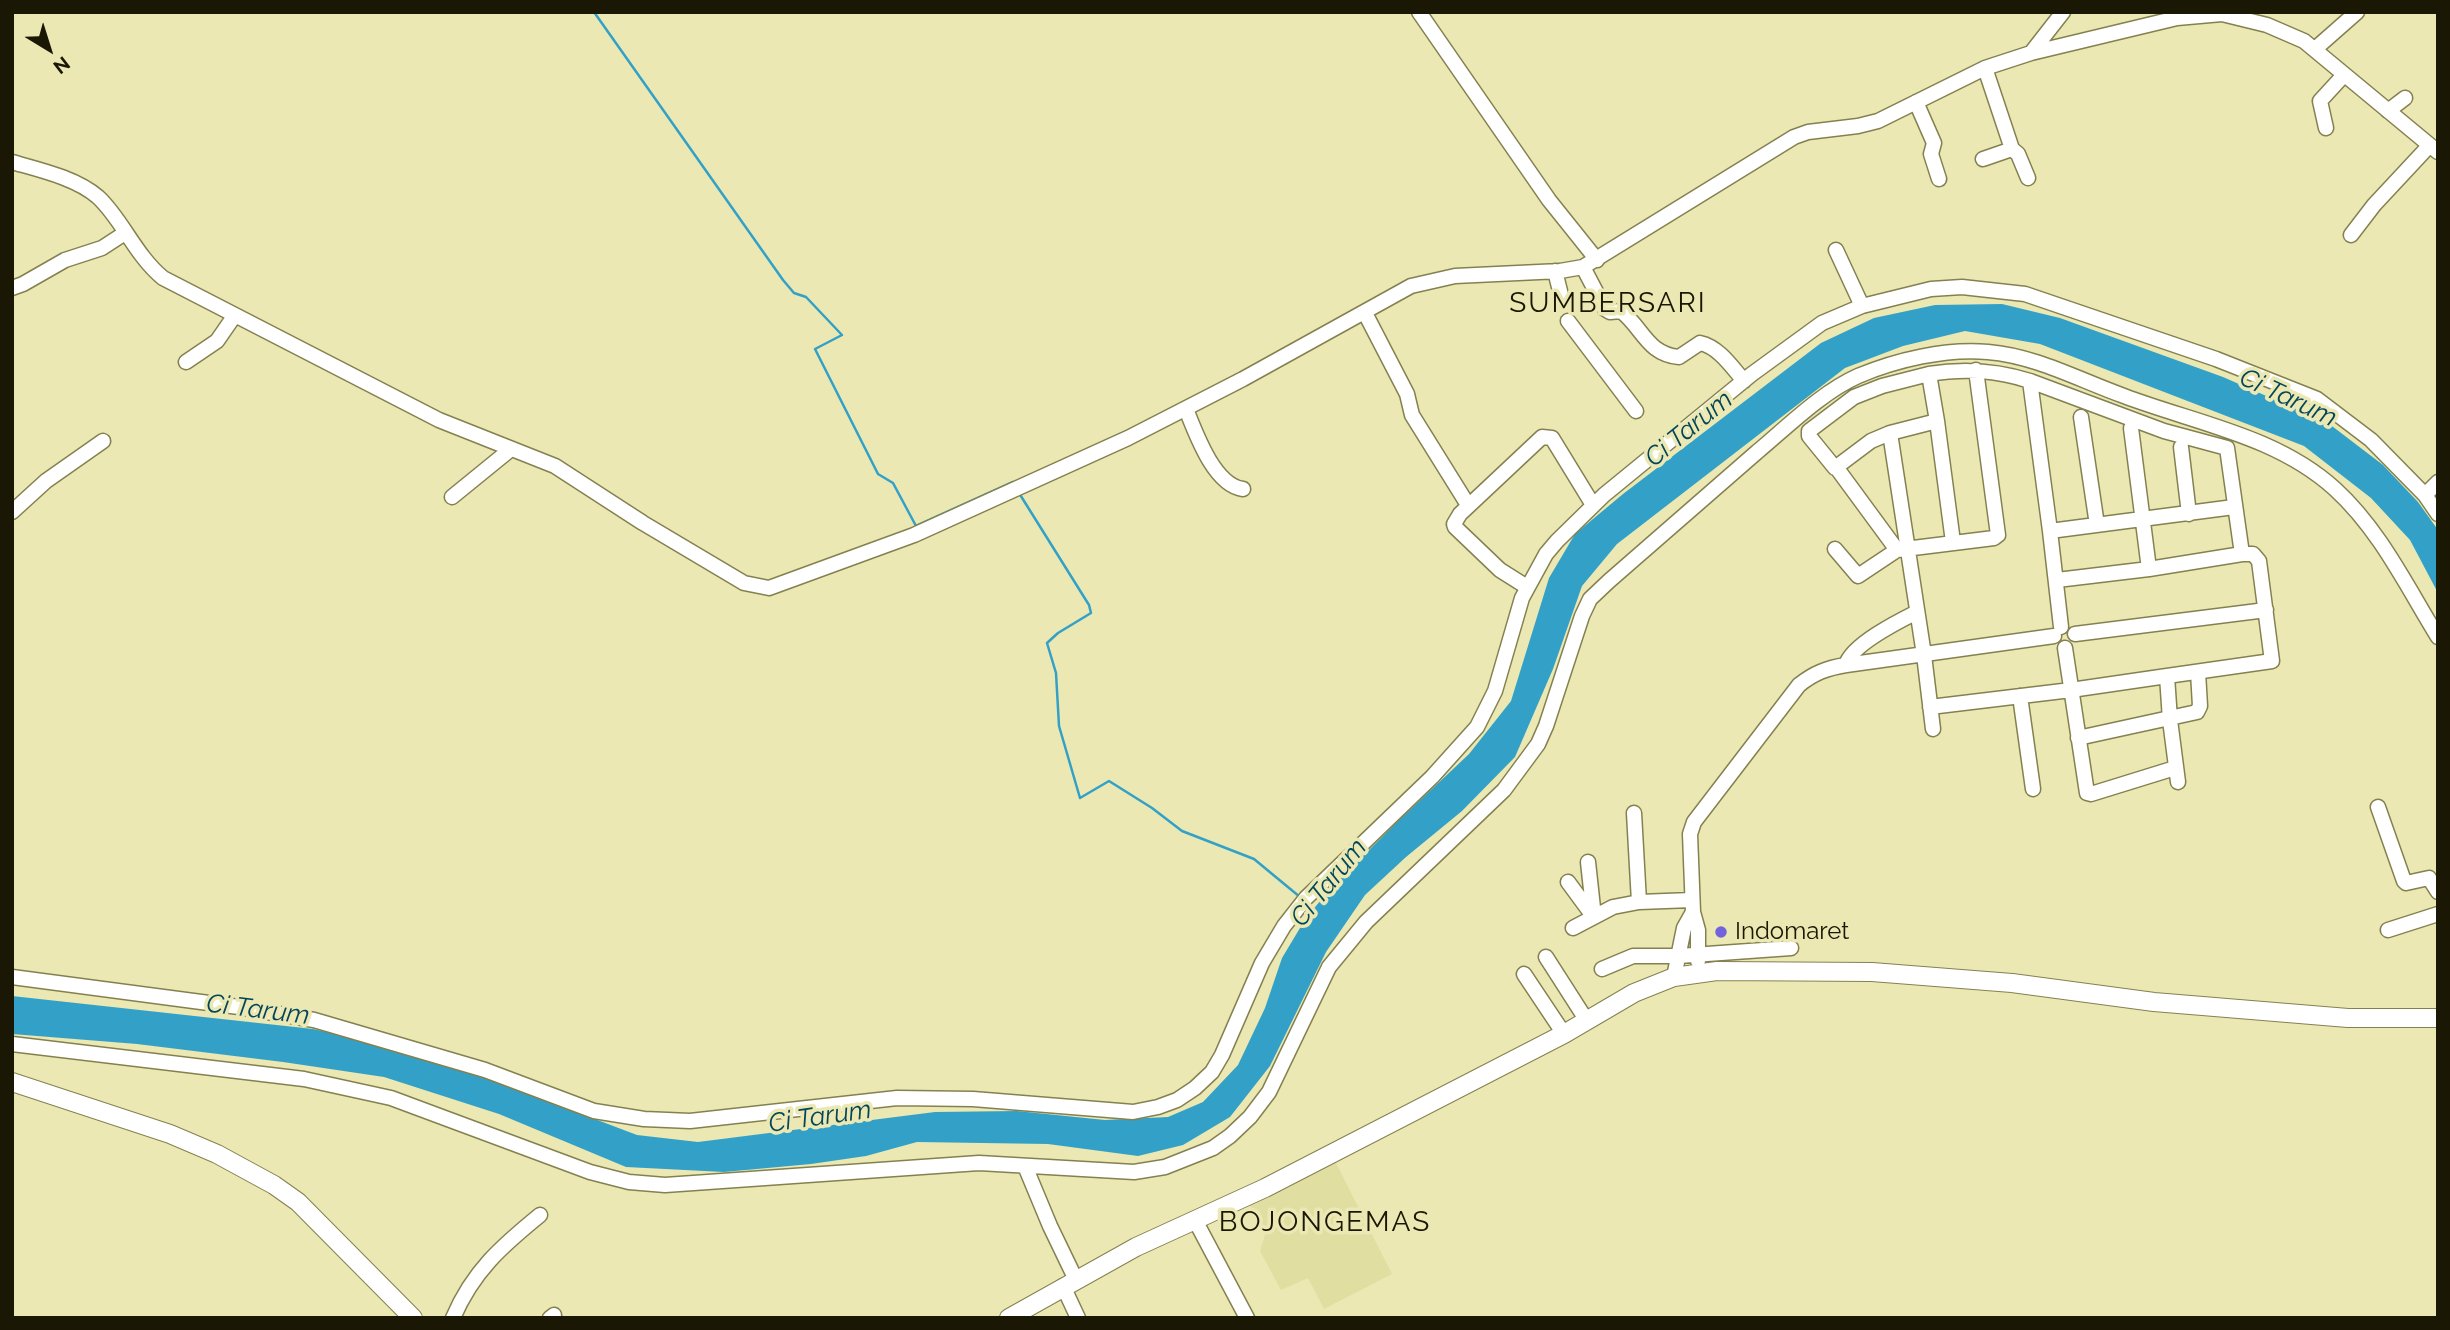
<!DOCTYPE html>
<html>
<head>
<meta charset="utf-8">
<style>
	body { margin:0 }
	#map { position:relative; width:2450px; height:1330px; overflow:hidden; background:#ebe8b3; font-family:Raleway,sans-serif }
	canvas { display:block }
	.frame { position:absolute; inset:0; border:14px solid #1a1805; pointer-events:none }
	.north { position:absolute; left:14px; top:14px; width:70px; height:70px; -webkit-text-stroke:5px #ebe8b3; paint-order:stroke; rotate:142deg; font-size:19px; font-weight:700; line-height:28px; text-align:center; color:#1a1805 }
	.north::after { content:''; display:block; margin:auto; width:24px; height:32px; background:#1a1805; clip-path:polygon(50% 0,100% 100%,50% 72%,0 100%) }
</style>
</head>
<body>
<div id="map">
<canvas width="2450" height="1330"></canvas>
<div class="frame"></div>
<div class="north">N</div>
</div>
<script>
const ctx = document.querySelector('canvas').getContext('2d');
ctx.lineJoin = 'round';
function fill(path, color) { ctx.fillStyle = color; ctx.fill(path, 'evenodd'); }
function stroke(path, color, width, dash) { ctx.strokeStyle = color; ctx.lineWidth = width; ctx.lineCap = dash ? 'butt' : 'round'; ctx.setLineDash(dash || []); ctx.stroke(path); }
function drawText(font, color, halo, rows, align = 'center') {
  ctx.font = font + ' Raleway,sans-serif'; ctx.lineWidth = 7; ctx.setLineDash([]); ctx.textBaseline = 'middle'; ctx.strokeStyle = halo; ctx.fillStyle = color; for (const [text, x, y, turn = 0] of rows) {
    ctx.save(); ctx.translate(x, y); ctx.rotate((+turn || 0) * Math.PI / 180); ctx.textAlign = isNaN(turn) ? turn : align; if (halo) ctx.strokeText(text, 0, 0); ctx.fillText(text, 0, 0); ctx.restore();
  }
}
fill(new Path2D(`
	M 1334,1159 L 1392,1274 L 1324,1309 L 1308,1278 L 1281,1290 L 1260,1251 L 1265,1235 L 1248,1202 Z`), '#e1dea1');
fill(new Path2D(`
	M 2002,304 L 2060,318 L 2223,377 L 2328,423 L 2383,465 L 2418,502 L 2438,530 L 2438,593 L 2410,540 L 2371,498 L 2304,446 L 2040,344 L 1965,331 L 1903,346 L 1845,368 L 1617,544 L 1582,586 L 1553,669 L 1515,757 L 1462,811 L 1406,857 L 1365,895 L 1326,952 L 1270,1066 L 1230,1117 L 1183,1145 L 1138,1156 L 1048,1144 L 917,1142 L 866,1156 L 811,1164 L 724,1172 L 626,1167 L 499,1114 L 384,1077 L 283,1062 L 137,1044 L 12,1034 L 12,996 L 313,1029 L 387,1045 L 460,1068 L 637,1135 L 698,1142 L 935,1112 L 1017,1111 L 1105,1120 L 1168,1117 L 1203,1102 L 1238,1065 L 1265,1008 L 1282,958 L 1306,918 L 1331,888 L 1397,822 L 1469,754 L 1511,701 L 1549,578 L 1575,534 L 1623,494 L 1821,343 L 1874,318 L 1935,305 Z`), '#33a1c7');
stroke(new Path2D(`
	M 594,12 L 783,280 L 794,293 L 806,297 L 842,335 L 815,349 L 878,474 L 893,483 L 916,526 L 1013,482 L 1014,485
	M 1019,493 L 1089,605 L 1091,613 L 1058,633 L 1047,643 L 1056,673 L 1059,726 L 1080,798 L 1109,781 L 1152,808 L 1182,831 L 1254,859 L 1300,897`), '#33a1c7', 2.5);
stroke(new Path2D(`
	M 1561,295 L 1568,321`), '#ccc999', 14, [14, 7]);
const minor = new Path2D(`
	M 1419,12 L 1549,200 L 1597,260
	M 2315,49 L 2357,12
	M 2031,53 L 2063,12
	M 1985,68 L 2012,149 L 2018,154 L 2028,178
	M 1916,102 L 1934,143 L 1931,154 L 1939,179
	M 2388,111 L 2405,98
	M 2326,128 L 2320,101 L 2343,76
	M 1983,159 L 2012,149
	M 12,162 C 40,170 76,178 98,197 C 122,219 135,255 163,278 L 439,420 L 555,466 L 643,523 L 744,583 L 769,588 L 914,535 L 1128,438 L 1243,379 L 1411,286 L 1455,276 L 1560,271 L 1583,267 L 1794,137 L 1808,132 L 1858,126 L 1878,121 L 1985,68 L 2031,53 L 2177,18 L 2222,14 L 2267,25 L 2304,41 L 2438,152
	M 2351,235 L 2374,205 L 2429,146
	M 1836,250 L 1862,306
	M 1583,267 L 1605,309 L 1610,312 L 1621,311 C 1643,328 1647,354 1679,357 L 1700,343 C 1719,347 1732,367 1744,381
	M 1555,271 L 1561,295
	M 12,288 L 23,284 L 65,260 L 102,248 L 125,233
	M 1365,313 L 1407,394 L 1412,415 L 1468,505
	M 1568,321 L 1636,411
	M 186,362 L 217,341 L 235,315
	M 1929,374 L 1937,421 L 1890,433 L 1871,441 L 1835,468 L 1809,436 L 1809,431 L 1854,397 L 1882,386 Z
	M 1929,374 C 1965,368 1996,370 2030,381 L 2050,531
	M 2030,381 L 2164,431 L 2227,448 L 2242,554 L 2149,569 L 2057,580
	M 1186,409 C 1196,434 1214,485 1243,489
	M 2081,417 L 2097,525
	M 1937,421 L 1953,542
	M 2131,428 L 2149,569
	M 1890,433 L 1924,655 L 1933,729
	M 2181,447 L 2189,514
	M 1836,467 L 1897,550 L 1994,538 L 1998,535 L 1976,370
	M 2425,495 L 2438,482
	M 452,497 L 511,449
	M 12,512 L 46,481 L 103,441
	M 1835,549 L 1858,576 L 1897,550
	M 1527,587 L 1500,570 L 1455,527 L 1454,524 L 1460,514 L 1542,437 L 1552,438 L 1593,505
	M 2061,627 L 2050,531 L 2234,507
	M 2075,634 L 2266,610
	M 2065,648 L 2087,793 L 2091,794 L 2175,768
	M 1846,665 C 1851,645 1899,621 1917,612
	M 2020,696 L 2033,789
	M 1930,707 L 2071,690 L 2167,676
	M 2078,738 L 2197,712 L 2200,706 L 2198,672
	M 2178,782 L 2170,720 L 2167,676 L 2272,661 L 2259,561 L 2253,554 L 2242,554
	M 2378,807 L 2404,881 L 2406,883 L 2429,878 L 2438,892
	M 1634,813 L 1639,902
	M 1588,862 L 1594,917
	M 1568,882 L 1593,916
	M 1693,912 L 1690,834 L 1694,822 L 1799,685 C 1814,673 1827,668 1846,665 L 2054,636
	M 1573,928 L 1613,907 L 1639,902 L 1692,900
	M 2388,930 L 2438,914
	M 1546,957 L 1587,1021
	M 1602,969 L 1633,956 L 1679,956 L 1791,948
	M 1524,974 L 1564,1034
	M 12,977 L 239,1007 L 314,1020 L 485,1070 L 594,1111 L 644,1119 L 690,1121 L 897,1098 L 973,1099 L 1133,1112 L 1158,1107 L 1177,1100 L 1195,1088 L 1212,1072 L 1222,1055 L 1262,963 L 1284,926 L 1306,898 L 1432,777 L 1477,727 L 1495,691 L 1522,598 L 1546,554 L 1557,541 L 1604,495 L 1752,374 L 1822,323 L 1862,306 L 1931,289 L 1962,287 L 2025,294 L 2216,359 L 2317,399 L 2371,440 L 2425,495 L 2438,514
	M 1674,977 L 1684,928 L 1693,912 L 1698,930 L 1698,961
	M 12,1044 L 304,1079 L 391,1098 L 590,1172 L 629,1182 L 665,1185 L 979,1163 L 1134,1172 L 1165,1167 L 1213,1148 L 1230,1136 L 1250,1117 L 1269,1092 L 1329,967 L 1366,922 L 1504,790 L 1538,744 L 1546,726 L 1582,616 L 1590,599 L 1609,581 C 1658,538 1708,495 1757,452 C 1787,427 1822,392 1858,376 C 1896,360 1946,348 1988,352 C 2036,356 2079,380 2124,396 C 2195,423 2277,436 2335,489 C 2380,530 2407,587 2438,637
	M 1025,1166 L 1050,1226 L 1076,1280
	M 1195,1220 L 1247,1318
	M 1063,1286 L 1078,1318
	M 453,1318 C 473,1271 502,1246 540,1215
	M 550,1318 L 554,1315`);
const major = new Path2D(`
	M 12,1082 L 170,1134 L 217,1154 L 274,1185 L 298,1202 L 413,1318
	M 1009,1318 L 1136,1247 L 1265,1188 L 1564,1034 L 1634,993 L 1674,977 L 1717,971 L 1872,972 L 2012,983 L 2154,1002 L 2348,1018 L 2438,1018`);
stroke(minor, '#848150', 17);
stroke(major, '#848150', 20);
stroke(minor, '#fff', 14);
stroke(major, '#fff', 18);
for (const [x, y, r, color] of [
	[1721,932,7,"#7262dc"]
]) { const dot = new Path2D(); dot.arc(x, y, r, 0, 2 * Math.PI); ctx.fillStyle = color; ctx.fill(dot); stroke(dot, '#ebe8b3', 2.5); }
drawText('24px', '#1a1805', '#ebe8b3', [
	["Indomaret",1735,932]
], 'left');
drawText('italic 26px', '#034559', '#ebe8b3', [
	["Ci Tarum",2288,398,25],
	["Ci Tarum",1689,429,-39],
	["Ci Tarum",1329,883,-51],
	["Ci Tarum",258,1010,7],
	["Ci Tarum",820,1117,-8]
]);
ctx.letterSpacing = '2px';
drawText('28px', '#1a1805', '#ebe8b3', [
	["SUMBERSARI",1608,304],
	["BOJONGEMAS",1325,1223]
]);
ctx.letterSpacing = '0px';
</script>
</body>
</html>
